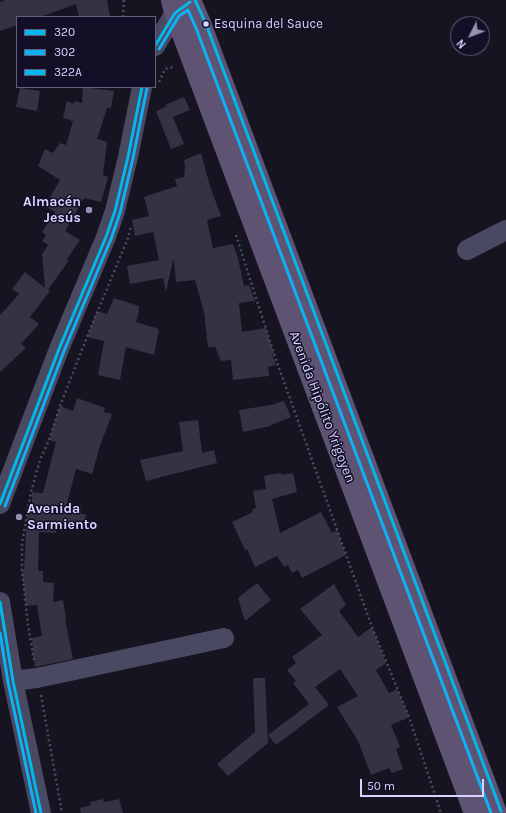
<!DOCTYPE html>
<html>
<head>
<meta charset="utf-8">
<style>
	body { margin:0 }
	#map { position:relative; width:506px; height:813px; overflow:hidden; background:#161421; font-family:Karla,sans-serif }
	canvas { display:block }
	.legend { position:absolute; left:16px; top:16px; width:140px; height:72px; box-sizing:border-box; background:#130f26; border:1px solid #625e7d; margin:0; padding:5px 7px; list-style:none; font-size:12px; color:#d9d4ff }
	.legend li { display:flex; align-items:center; gap:8px; height:20px }
	.legend b { width:20px; border:1px solid #625e7d }
	.north { position:absolute; left:450px; top:16px; width:40px; height:40px; box-sizing:border-box; background:#130f26; border:1px solid #625e7d; border-radius:50%; rotate:228deg; font-size:11px; font-weight:700; line-height:16px; text-align:center; color:#d9d4ff }
	.north::after { content:''; display:block; margin:auto; width:14px; height:18px; background:#9591b1; clip-path:polygon(50% 0,100% 100%,50% 72%,0 100%) }
	.scale { position:absolute; left:360px; top:779px; width:124px; height:18px; box-sizing:border-box; border:2px solid #d9d4ff; border-top:0; padding-left:5px; font-size:12px; line-height:14px; white-space:nowrap; color:#d9d4ff; -webkit-text-stroke:3px #130f26; paint-order:stroke }
</style>
</head>
<body>
<div id="map">
<canvas width="506" height="813"></canvas>
<ul class="legend">
<li><b style="height:5px;background:#00b8ea"></b>320</li>
<li><b style="height:5px;background:#0eb1f5"></b>302</li>
<li><b style="height:5px;background:#00b8ea"></b>322A</li>
</ul>
<div class="north">N</div>
<div class="scale">50 m</div>
</div>
<script>
const ctx = document.querySelector('canvas').getContext('2d');
ctx.lineJoin = 'round';
function fill(path, color) { ctx.fillStyle = color; ctx.fill(path, 'evenodd'); }
function stroke(path, color, width, dash) { ctx.strokeStyle = color; ctx.lineWidth = width; ctx.lineCap = dash ? 'butt' : 'round'; ctx.setLineDash(dash || []); ctx.stroke(path); }
function drawText(font, color, halo, rows, align = 'center') {
  ctx.font = font + ' Karla,sans-serif'; ctx.lineWidth = 3; ctx.setLineDash([]); ctx.textBaseline = 'middle'; ctx.strokeStyle = halo; ctx.fillStyle = color; for (const [text, x, y, turn = 0] of rows) {
    ctx.save(); ctx.translate(x, y); ctx.rotate((+turn || 0) * Math.PI / 180); ctx.textAlign = isNaN(turn) ? turn : align; if (halo) ctx.strokeText(text, 0, 0); ctx.fillText(text, 0, 0); ctx.restore();
  }
}
fill(new Path2D(`
	M 5,0 L 107,0 L 110,17 L 79,17 L 76,4 L 40,17 L 17,17 L 17,25 L 0,31 L 0,2 Z
	M 83,87 L 114,91 L 111,108 L 107,108 L 97,139 L 107,142 L 103,175 L 108,177 L 101,202 L 84,198 L 65,231 L 80,240 L 67,259 L 69,260 L 48,290 L 50,291 L 30,317 L 39,324 L 21,344 L 26,348 L 0,372 L 0,315 L 19,294 L 12,289 L 25,272 L 45,288 L 42,254 L 48,245 L 42,241 L 46,235 L 42,232 L 55,212 L 45,206 L 60,180 L 38,166 L 45,149 L 53,153 L 60,143 L 66,145 L 73,121 L 63,118 L 67,101 L 74,104 L 75,101 L 82,103 Z
	M 20,88 L 40,91 L 37,111 L 16,107 Z
	M 184,97 L 190,110 L 173,117 L 184,144 L 171,149 L 156,111 L 166,107 L 165,105 Z
	M 201,153 L 210,186 L 221,216 L 207,220 L 213,248 L 233,244 L 238,258 L 244,286 L 249,285 L 255,301 L 239,303 L 242,332 L 266,328 L 274,354 L 272,354 L 276,365 L 268,367 L 269,376 L 233,380 L 231,360 L 221,361 L 215,347 L 208,347 L 204,312 L 195,280 L 176,282 L 174,261 L 173,260 L 166,292 L 163,278 L 130,284 L 127,266 L 159,260 L 153,232 L 135,236 L 132,220 L 149,216 L 144,197 L 177,186 L 175,179 L 184,177 L 185,165 L 184,160 Z
	M 114,298 L 139,306 L 139,311 L 136,322 L 159,329 L 154,355 L 126,347 L 120,380 L 98,375 L 104,341 L 87,337 L 97,311 L 107,314 Z
	M 77,398 L 105,408 L 104,412 L 112,414 L 100,446 L 92,474 L 76,469 L 66,507 L 81,507 L 81,514 L 86,514 L 85,527 L 56,528 L 56,533 L 39,532 L 38,571 L 43,571 L 43,582 L 54,583 L 53,602 L 63,600 L 66,619 L 65,619 L 73,659 L 35,667 L 32,648 L 33,648 L 32,638 L 42,636 L 37,605 L 26,606 L 22,570 L 24,570 L 27,513 L 32,513 L 32,492 L 43,493 L 56,442 L 49,440 L 60,406 L 73,411 Z
	M 284,401 L 291,417 L 271,425 L 271,426 L 243,432 L 239,410 L 271,405 Z
	M 198,420 L 202,453 L 214,450 L 217,463 L 146,481 L 140,460 L 183,451 L 179,422 Z
	M 281,473 L 282,475 L 293,473 L 297,492 L 272,499 L 280,533 L 321,512 L 332,533 L 337,530 L 346,555 L 302,578 L 298,570 L 292,573 L 288,565 L 284,567 L 277,556 L 255,567 L 247,549 L 245,550 L 232,522 L 253,512 L 252,510 L 256,508 L 253,491 L 266,489 L 264,476 Z
	M 257,583 L 271,600 L 245,621 L 238,598 Z
	M 334,584 L 346,605 L 339,611 L 358,637 L 372,627 L 386,663 L 376,670 L 389,693 L 397,689 L 409,717 L 391,725 L 400,747 L 396,749 L 403,769 L 392,773 L 389,768 L 371,775 L 358,741 L 337,707 L 358,696 L 340,669 L 315,687 L 329,705 L 276,745 L 268,735 L 309,704 L 293,683 L 296,681 L 287,670 L 296,663 L 292,657 L 322,635 L 300,609 Z
	M 253,678 L 265,678 L 268,743 L 228,776 L 217,764 L 255,732 Z
	M 103,799 L 104,802 L 119,799 L 123,813 L 81,813 L 80,808 L 91,805 L 90,802 Z`), '#343243');
stroke(new Path2D(`
	M 123,17 L 124,0
	M 159,82 L 165,69 L 173,67 L 174,69
	M 236,235 L 274,354 L 372,627 L 409,717 L 441,813
	M 34,660 L 28,625 L 22,570 L 22,543 L 31,492 L 40,460 L 49,440 L 60,406 L 87,337 L 128,238 L 131,226
	M 41,695 L 62,813`), '#44505f', 2.5, [2, 3]);
stroke(new Path2D(`
	M 155,46 L 175,13 L 185,6
	M 467,250 L 506,230
	M 0,504 L 59,349 L 106,237 L 115,211 L 128,157 L 142,87
	M 0,602 L 13,681 L 41,813
	M 13,681 L 37,678 L 224,638`), '#4a4962', 20);
stroke(new Path2D(`
	M 172,0 L 175,13 L 475,813
	M 190,0 L 201,26 L 496,813`), '#5e5373', 22);
stroke(new Path2D(`
	M 155,46 L 175,13 L 190,2
	M 0,504 L 59,349 L 106,237 L 115,211 L 128,157 L 142,87
	M 0,602 L 13,681 L 41,813`), '#00b8ea', 3);
stroke(new Path2D(`
	M 159,49 L 179,16 L 188,10 L 196,28 L 491,813
	M 5,506 L 64,351 L 111,239 L 120,213 L 133,158 L 147,88
	M 0,633 L 8,682 L 36,813`), '#0eb1f5', 3);
stroke(new Path2D(`
	M 195,0 L 206,24 L 501,811`), '#00b8ea', 3);
for (const [x, y, r, color] of [
	[206,24,3.5,"#d9d4ff"],
	[89,210,4,"#9591b1"],
	[19,517,4,"#9591b1"]
]) { const dot = new Path2D(); dot.arc(x, y, r, 0, 2 * Math.PI); ctx.fillStyle = color; ctx.fill(dot); stroke(dot, '#130f26', 1.5); }
drawText('13px', '#d9d4ff', '#130f26', [
	["Esquina del Sauce",214,24]
], 'left');
drawText('bold 14px', '#d9d4ff', '#130f26', [
	["Almacén",81,202],
	["Jesús",81,218],
	["Avenida",27,509,"left"],
	["Sarmiento",27,525,"left"]
], 'right');
drawText('14px', '#d9d4ff', '#130f26', [
	["Avenida Hipólito Yrigoyen",322,407,69]
]);
</script>
</body>
</html>
